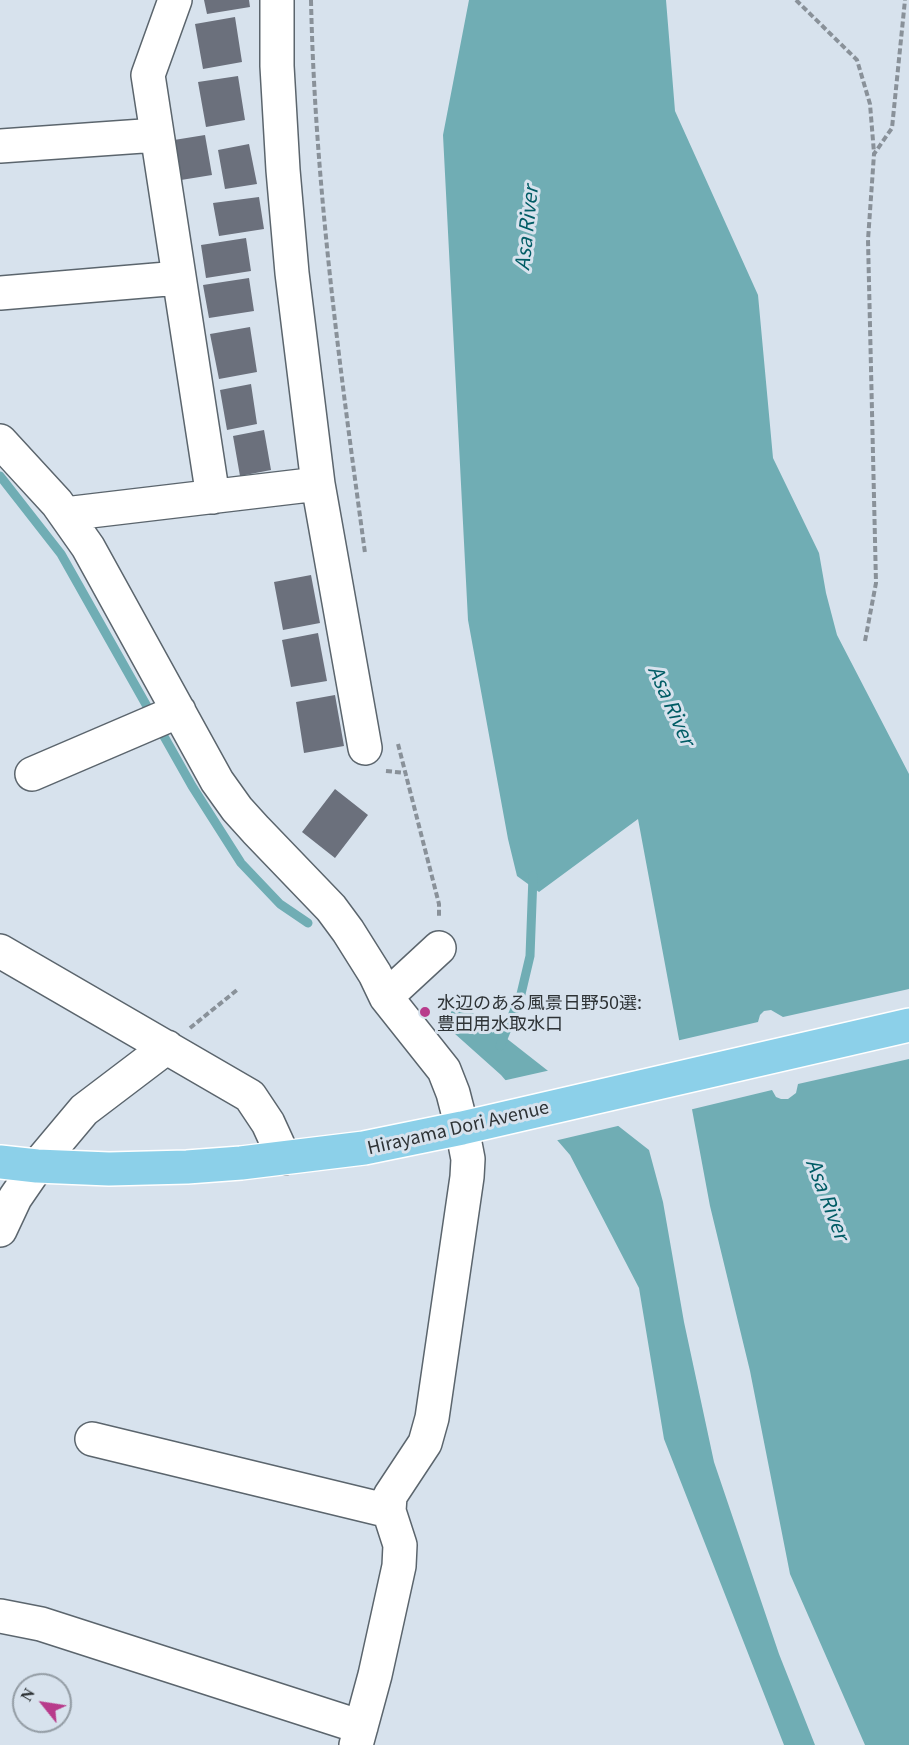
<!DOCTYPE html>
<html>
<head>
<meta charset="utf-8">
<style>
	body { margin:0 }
	#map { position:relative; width:909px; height:1745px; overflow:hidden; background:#d7e2ed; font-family:Georgia,serif }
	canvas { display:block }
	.north { position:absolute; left:12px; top:1673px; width:60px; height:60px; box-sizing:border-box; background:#d7e2ed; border:2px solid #939ca4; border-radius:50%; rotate:300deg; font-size:16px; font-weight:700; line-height:24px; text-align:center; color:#2e3336 }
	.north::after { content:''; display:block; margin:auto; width:21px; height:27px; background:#b83b8b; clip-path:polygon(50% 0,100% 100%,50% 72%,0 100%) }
</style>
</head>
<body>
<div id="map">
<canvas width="909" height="1745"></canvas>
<div class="north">N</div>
</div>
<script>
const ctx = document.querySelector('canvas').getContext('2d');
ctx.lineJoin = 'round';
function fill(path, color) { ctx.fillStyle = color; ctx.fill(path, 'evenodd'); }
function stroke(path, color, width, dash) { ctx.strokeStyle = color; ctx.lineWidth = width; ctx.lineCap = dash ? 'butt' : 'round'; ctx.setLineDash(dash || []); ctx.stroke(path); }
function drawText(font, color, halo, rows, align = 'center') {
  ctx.font = font + ' Georgia,"Noto Sans JP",serif'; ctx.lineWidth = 6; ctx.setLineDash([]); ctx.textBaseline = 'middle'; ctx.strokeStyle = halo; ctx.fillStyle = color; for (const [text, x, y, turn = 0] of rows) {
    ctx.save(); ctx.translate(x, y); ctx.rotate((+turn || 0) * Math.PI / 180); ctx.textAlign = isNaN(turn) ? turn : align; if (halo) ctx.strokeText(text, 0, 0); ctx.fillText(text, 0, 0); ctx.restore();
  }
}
fill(new Path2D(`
	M 469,0 L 666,0 L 675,111 L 758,295 L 773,458 L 819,553 L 826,593 L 837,635 L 909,774 L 909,1745 L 865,1745 L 790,1574 L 750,1371 L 710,1206 L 638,819 L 539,892 L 517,876 L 508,839 L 468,620 L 443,135 Z
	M 455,1004 L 478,1016 L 649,1150 L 663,1202 L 684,1322 L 714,1462 L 779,1654 L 815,1745 L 784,1745 L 664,1439 L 639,1288 L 570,1155 L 501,1075 L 445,1025 Z`), '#70adb4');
fill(new Path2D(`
	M 909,989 L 909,1059 L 798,1084 L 796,1093 L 788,1099 L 781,1099 L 776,1097 L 772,1090 L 689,1110 L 676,1041 L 758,1022 L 760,1015 L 764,1011 L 771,1010 L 783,1017 Z
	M 551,1070 L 622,1125 L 554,1141 L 502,1081 Z`), '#d7e2ed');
stroke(new Path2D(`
	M 0,476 L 61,554 L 192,786 L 241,863 L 280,904 L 308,923
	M 500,1046 L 521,994 L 530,956 L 533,876`), '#70adb4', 9);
fill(new Path2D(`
	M 204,0 L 249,0 L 250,7 L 207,14 Z
	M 235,17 L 242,62 L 203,69 L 195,24 Z
	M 238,76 L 245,120 L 206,127 L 198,82 Z
	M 205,135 L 212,175 L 181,180 L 174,140 Z
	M 249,144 L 257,184 L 225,189 L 218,150 Z
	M 259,197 L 264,229 L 219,236 L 213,203 Z
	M 246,238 L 251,271 L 206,278 L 201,245 Z
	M 249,278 L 254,311 L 209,318 L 203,285 Z
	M 250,327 L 257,372 L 219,379 L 210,334 Z
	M 251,384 L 257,424 L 227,430 L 220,390 Z
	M 264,430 L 271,470 L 240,476 L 233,436 Z
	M 311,575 L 320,623 L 283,630 L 274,582 Z
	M 318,633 L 327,681 L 291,687 L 282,640 Z
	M 335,695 L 344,746 L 304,753 L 296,702 Z
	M 335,789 L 368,815 L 335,858 L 302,832 Z`), '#6b707c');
const minor = new Path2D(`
	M 175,0 L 148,75 L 213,497
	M 277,0 L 277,66 L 283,170 L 292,273 L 318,484 L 365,748
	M 0,146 L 157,135
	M 0,293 L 179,278
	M 0,441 L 57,503 L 88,547 L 217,781 L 237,809 L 256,830 L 331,908 L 348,931 L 375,974 L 386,997 L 444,1070 L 453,1093 L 462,1128 L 468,1159 L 467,1177 L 432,1418 L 425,1443 L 390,1496 L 389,1511 L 400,1545 L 399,1566 L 375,1675 L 356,1745
	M 65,514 L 318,484
	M 32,774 L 179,711
	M 0,951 L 250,1096 L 268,1123 L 284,1158
	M 386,997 L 439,948
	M 0,1230 L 15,1198 L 37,1166 L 84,1110 L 167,1047
	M 92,1439 L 389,1511
	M 0,1616 L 41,1624 L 361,1727`);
const major = new Path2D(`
	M 0,1162 L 37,1166 L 109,1169 L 187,1167 L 241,1163 L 364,1148 L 462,1128 L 909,1025`);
stroke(minor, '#5b656d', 36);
stroke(major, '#fff', 36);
stroke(new Path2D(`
	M 311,0 C 315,186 340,369 365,553
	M 796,0 L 857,60 L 870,104 L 874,153
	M 865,641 L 876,583 L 868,240 L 874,154 L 892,128 L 905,0
	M 398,744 L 439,904 L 439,917
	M 386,771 L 406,773
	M 190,1028 L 237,990`), '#899199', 4, [6, 3]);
stroke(minor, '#fff', 33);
stroke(major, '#8cd0e9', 33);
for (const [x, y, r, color] of [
	[425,1012,6,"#b83b8b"]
]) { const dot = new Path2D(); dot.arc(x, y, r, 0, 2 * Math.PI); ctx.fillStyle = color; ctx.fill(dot); stroke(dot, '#d7e2ed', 2); }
drawText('18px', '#2e3336', '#d7e2ed', [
	["水辺のある風景日野50選:",437,1002],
	["豊田用水取水口",437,1023]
], 'left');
drawText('18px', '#2e3336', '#d7e2ed', [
	["Hirayama Dori Avenue",458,1127,-13]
]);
drawText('italic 20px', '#005c65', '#d7e2ed', [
	["Asa River",526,228,-84],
	["Asa River",672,705,66],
	["Asa River",828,1199,69]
]);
</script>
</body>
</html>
